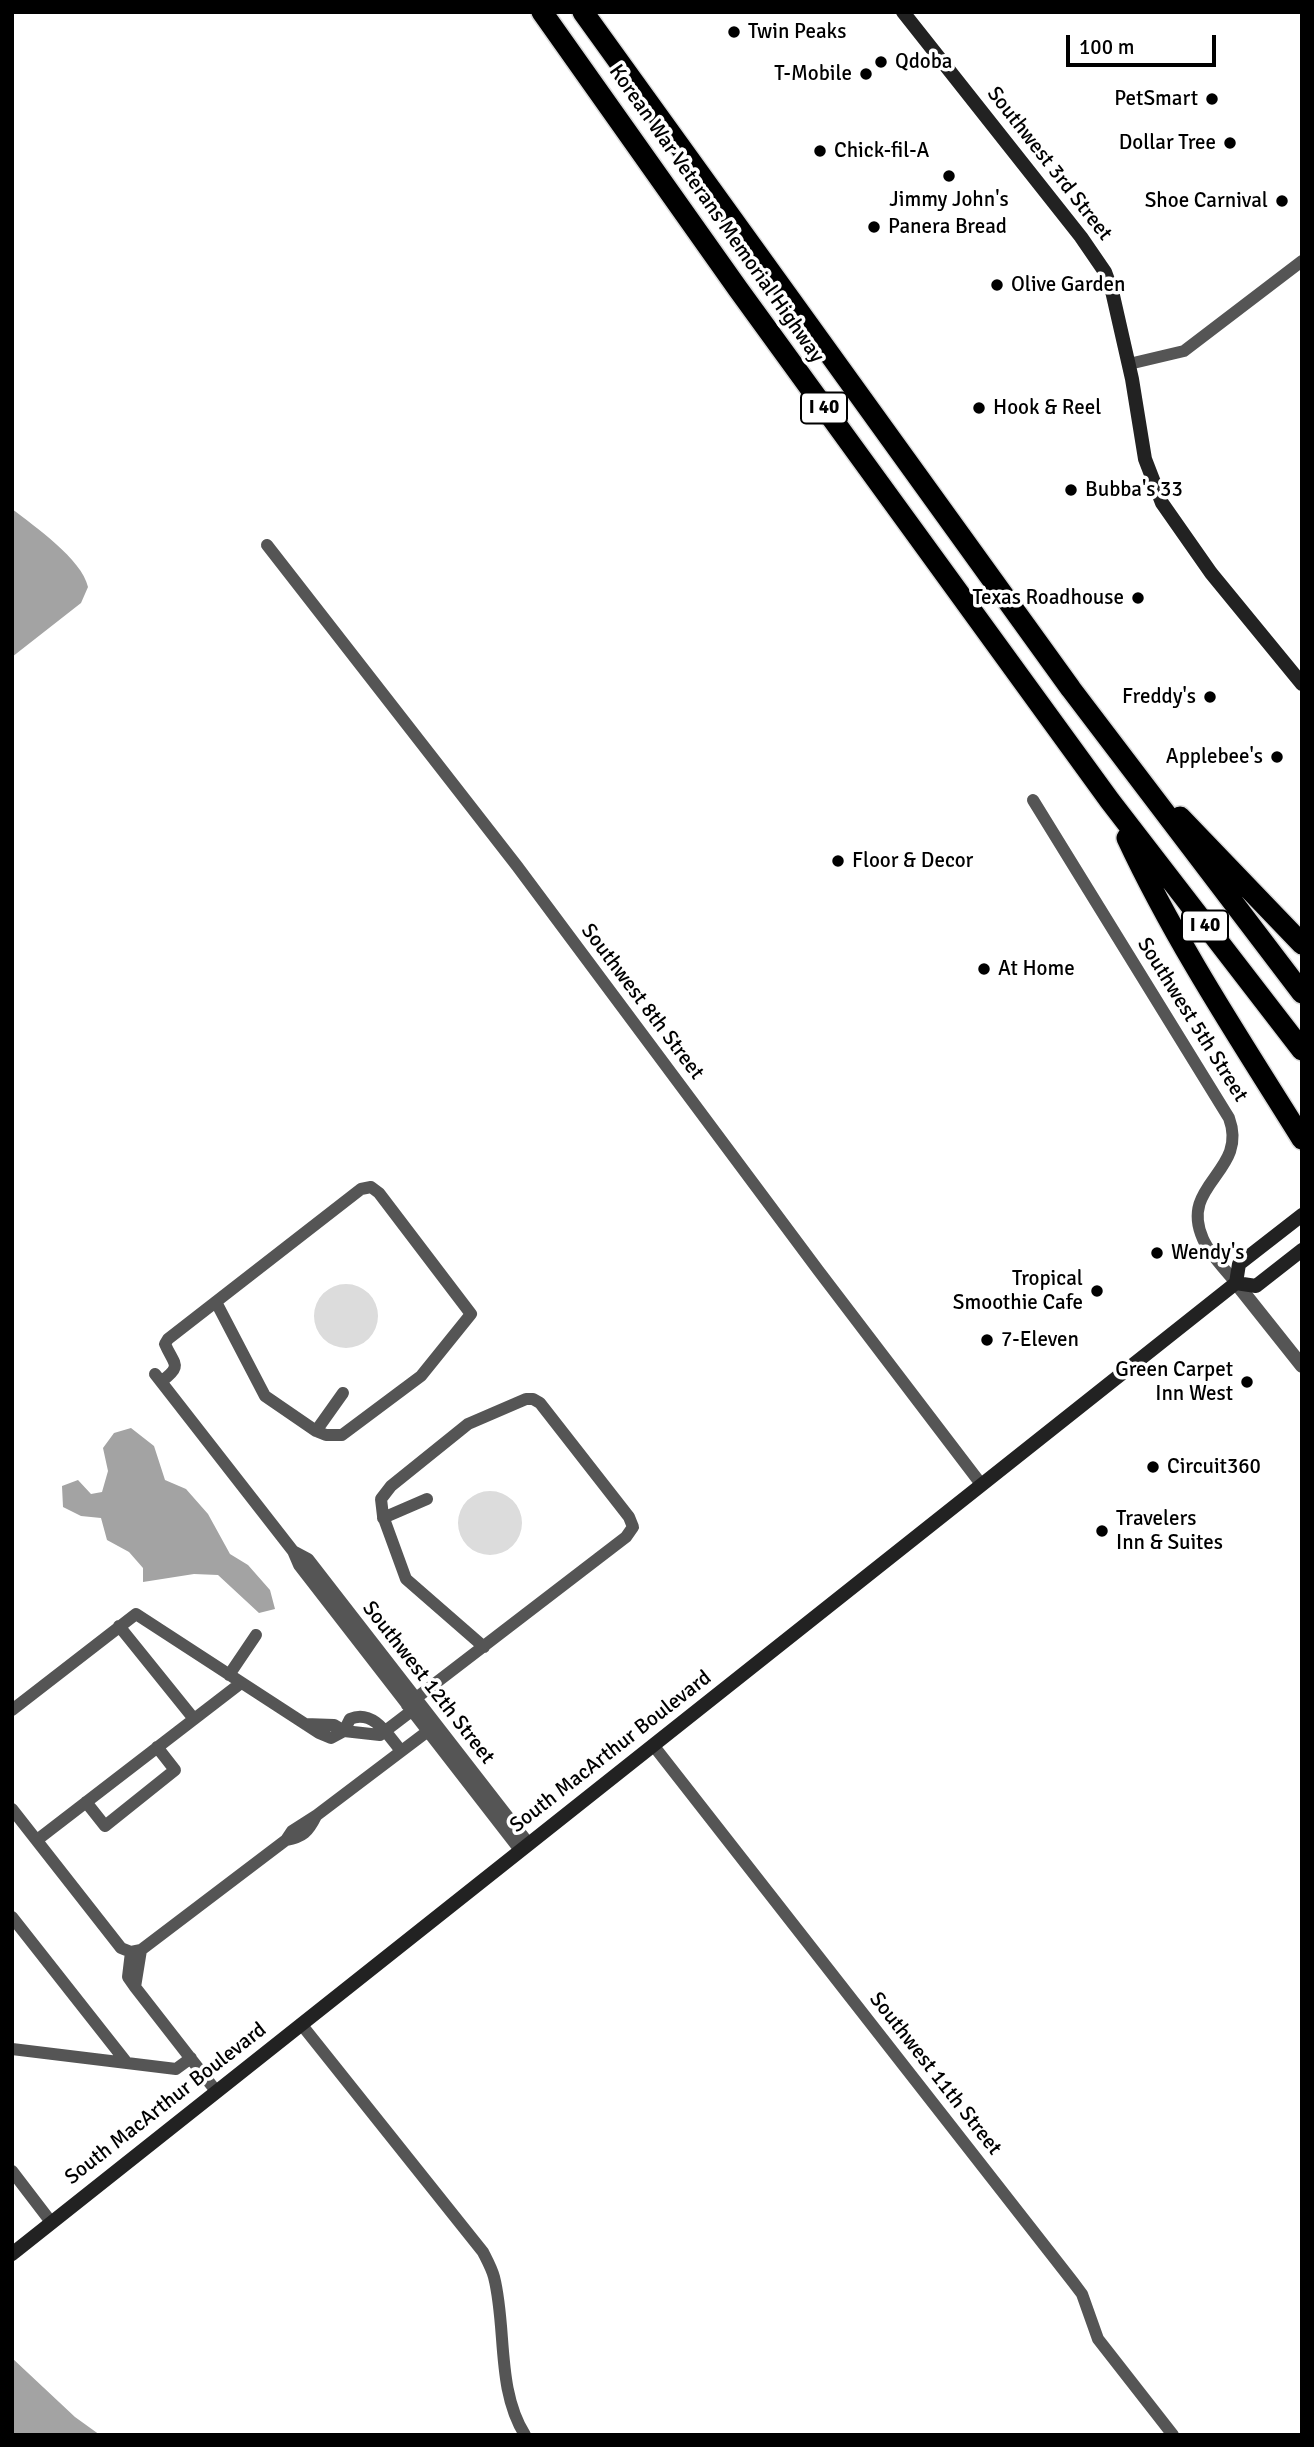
<!DOCTYPE html>
<html>
<head>
<meta charset="utf-8">
<style>
	body { margin:0 }
	#map { position:relative; width:1314px; height:2447px; overflow:hidden; background:#fff; font-family:Signika,sans-serif }
	canvas { display:block }
	.frame { position:absolute; inset:0; border:14px solid #000; pointer-events:none }
	.scale { position:absolute; left:1066px; top:35px; width:150px; height:32px; box-sizing:border-box; border:4px solid #000; border-top:0; padding-left:9px; font-size:21px; line-height:24px; white-space:nowrap; color:#000; -webkit-text-stroke:5px #fff; paint-order:stroke }
</style>
</head>
<body>
<div id="map">
<canvas width="1314" height="2447"></canvas>
<div class="frame"></div>
<div class="scale">100 m</div>
</div>
<script>
const ctx = document.querySelector('canvas').getContext('2d');
ctx.lineJoin = 'round';
function fill(path, color) { ctx.fillStyle = color; ctx.fill(path, 'evenodd'); }
function stroke(path, color, width, dash) { ctx.strokeStyle = color; ctx.lineWidth = width; ctx.lineCap = dash ? 'butt' : 'round'; ctx.setLineDash(dash || []); ctx.stroke(path); }
function drawText(font, color, halo, rows, align = 'center') {
  ctx.font = font + ' Signika,sans-serif'; ctx.lineWidth = 7; ctx.setLineDash([]); ctx.textBaseline = 'middle'; ctx.strokeStyle = halo; ctx.fillStyle = color; for (const [text, x, y, turn = 0] of rows) {
    ctx.save(); ctx.translate(x, y); ctx.rotate((+turn || 0) * Math.PI / 180); ctx.textAlign = isNaN(turn) ? turn : align; if (halo) ctx.strokeText(text, 0, 0); ctx.fillText(text, 0, 0); ctx.restore();
  }
}
fill(new Path2D(`
	M314 1316a32 32 0 1 1 64 0a32 32 0 1 1-64 0Z
	M458 1523a32 32 0 1 1 64 0a32 32 0 1 1-64 0Z`), '#dcdcdc');
fill(new Path2D(`
	M 12,509 C 34,526 82,559 88,587 L 81,603 L 12,657 Z
	M 131,1428 L 154,1446 L 165,1480 L 186,1489 L 208,1514 L 230,1554 L 248,1565 L 270,1590 L 275,1609 L 259,1613 L 218,1575 L 194,1574 L 143,1582 L 143,1568 L 129,1552 L 107,1540 L 101,1518 L 81,1516 L 63,1507 L 62,1486 L 78,1480 L 91,1494 L 102,1492 L 108,1471 L 103,1448 L 114,1433 Z
	M 12,2358 L 75,2417 L 100,2435 L 12,2435 Z`), '#a3a3a3');
const motorway = new Path2D(`
	M 542,12 L 738,289 L 1110,801 L 1302,1050
	M 583,12 L 1071,689 L 1302,993
	M 1180,817 L 1302,944
	M 1127,838 C 1176,943 1241,1041 1302,1139`);
stroke(motorway, '#dbdbdb', 24);
stroke(new Path2D(`
	M 1129,364 L 1184,351 L 1302,261
	M 267,545 L 517,866 L 818,1270 L 981,1484
	M 1033,800 L 1229,1118 C 1249,1172 1178,1184 1203,1239 C 1210,1255 1225,1269 1236,1283
	M 155,1374 L 293,1551 L 299,1565 L 520,1850
	M 162,1381 C 183,1365 174,1365 165,1344 L 168,1339 L 361,1189 L 371,1187 L 379,1193 L 471,1314 L 421,1376 L 342,1435 L 326,1435 L 316,1431 L 265,1396 L 216,1302
	M 316,1431 L 343,1393
	M 383,1518 L 427,1499
	M 293,1551 L 308,1559 L 529,1844
	M 119,1626 L 194,1719
	M 229,1675 L 256,1635
	M 407,1705 L 626,1537 L 633,1527 L 629,1517 L 540,1403 L 533,1399 L 526,1399 L 468,1424 L 391,1486 L 381,1499 L 383,1516 L 406,1579 L 484,1647
	M 12,1710 L 136,1614 L 319,1733 L 331,1738 L 344,1731 L 350,1719 C 373,1709 388,1735 401,1751
	M 305,1724 L 334,1725 L 344,1731 L 380,1735 L 418,1706
	M 653,1745 L 1073,2282 L 1082,2294 L 1098,2339 L 1173,2435
	M 86,1802 L 105,1826 L 175,1770 L 157,1747
	M 12,1809 L 121,1948 L 131,1952 L 141,1950 L 286,1840 L 292,1831 L 317,1815 L 428,1731
	M 37,1840 L 241,1683
	M 286,1840 C 303,1837 308,1832 316,1816
	M 12,1917 L 127,2063
	M 131,1952 L 128,1977 L 135,1987 L 216,2091
	M 135,1987 L 141,1950
	M 301,2024 L 483,2252 C 487,2260 492,2269 494,2277 C 507,2328 496,2389 525,2435
	M 12,2049 L 176,2069 L 191,2058
	M 12,2171 L 51,2222`), '#555', 12);
stroke(new Path2D(`
	M 1236,1283 L 1302,1366`), '#555', 14);
stroke(new Path2D(`
	M 903,12 L 1081,237 L 1105,272 L 1112,291 L 1132,379 L 1145,459 L 1162,503 L 1211,573 L 1302,684
	M 1236,1283 L 1256,1286 L 1302,1250
	M 12,2254 L 1236,1283 L 1239,1264 L 1302,1215`), '#222', 14);
stroke(motorway, '#000', 21);
for (const [x, y, r, color] of [
	[734,32,7,"#000"],
	[881,62,7,"#000"],
	[866,74,7,"#000"],
	[1212,99,7,"#000"],
	[1230,143,7,"#000"],
	[820,151,7,"#000"],
	[949,176,7,"#000"],
	[1282,201,7,"#000"],
	[874,227,7,"#000"],
	[997,285,7,"#000"],
	[979,408,7,"#000"],
	[1071,490,7,"#000"],
	[1138,598,7,"#000"],
	[1210,697,7,"#000"],
	[1277,757,7,"#000"],
	[838,861,7,"#000"],
	[984,969,7,"#000"],
	[1157,1253,7,"#000"],
	[1097,1291,7,"#000"],
	[987,1340,7,"#000"],
	[1247,1382,7,"#000"],
	[1153,1467,7,"#000"],
	[1102,1531,7,"#000"]
]) { const dot = new Path2D(); dot.arc(x, y, r, 0, 2 * Math.PI); ctx.fillStyle = color; ctx.fill(dot); stroke(dot, '#fff', 2.5); }
for (const [x, y, w] of [
	[824,408,46],
	[1205,926,46]
]) { const box = new Path2D(); box.roundRect(x - w / 2, y - 15.5, w, 31, 5); ctx.fillStyle = '#fff'; ctx.fill(box); stroke(box, '#000', 2); }
drawText('bold 19px', '#000', null, [
	["I 40",824,408],
	["I 40",1205,926]
]);
drawText('21px', '#000', '#fff', [
	["Twin Peaks",748,32],
	["Qdoba",895,62],
	["T-Mobile",852,74,"right"],
	["PetSmart",1198,99,"right"],
	["Dollar Tree",1216,143,"right"],
	["Chick-fil-A",834,151],
	["Jimmy John's",949,200,"center"],
	["Shoe Carnival",1268,201,"right"],
	["Panera Bread",888,227],
	["Olive Garden",1011,285],
	["Hook & Reel",993,408],
	["Bubba's 33",1085,490],
	["Texas Roadhouse",1124,598,"right"],
	["Freddy's",1196,697,"right"],
	["Applebee's",1263,757,"right"],
	["Floor & Decor",852,861],
	["At Home",998,969],
	["Wendy's",1171,1253],
	["Tropical",1083,1279,"right"],
	["Smoothie Cafe",1083,1303,"right"],
	["7-Eleven",1001,1340],
	["Green Carpet",1233,1370,"right"],
	["Inn West",1233,1394,"right"],
	["Circuit360",1167,1467],
	["Travelers",1116,1519],
	["Inn & Suites",1116,1543]
], 'left');
drawText('21px', '#000', '#fff', [
	["Southwest 3rd Street",1049,164,52],
	["Korean War Veterans Memorial Highway",716,214,55],
	["Southwest 8th Street",642,1002,53],
	["Southwest 5th Street",1192,1020,58],
	["Southwest 12th Street",428,1683,52],
	["South MacArthur Boulevard",611,1752,-38],
	["Southwest 11th Street",935,2074,52],
	["South MacArthur Boulevard",166,2104,-38]
]);
</script>
</body>
</html>
